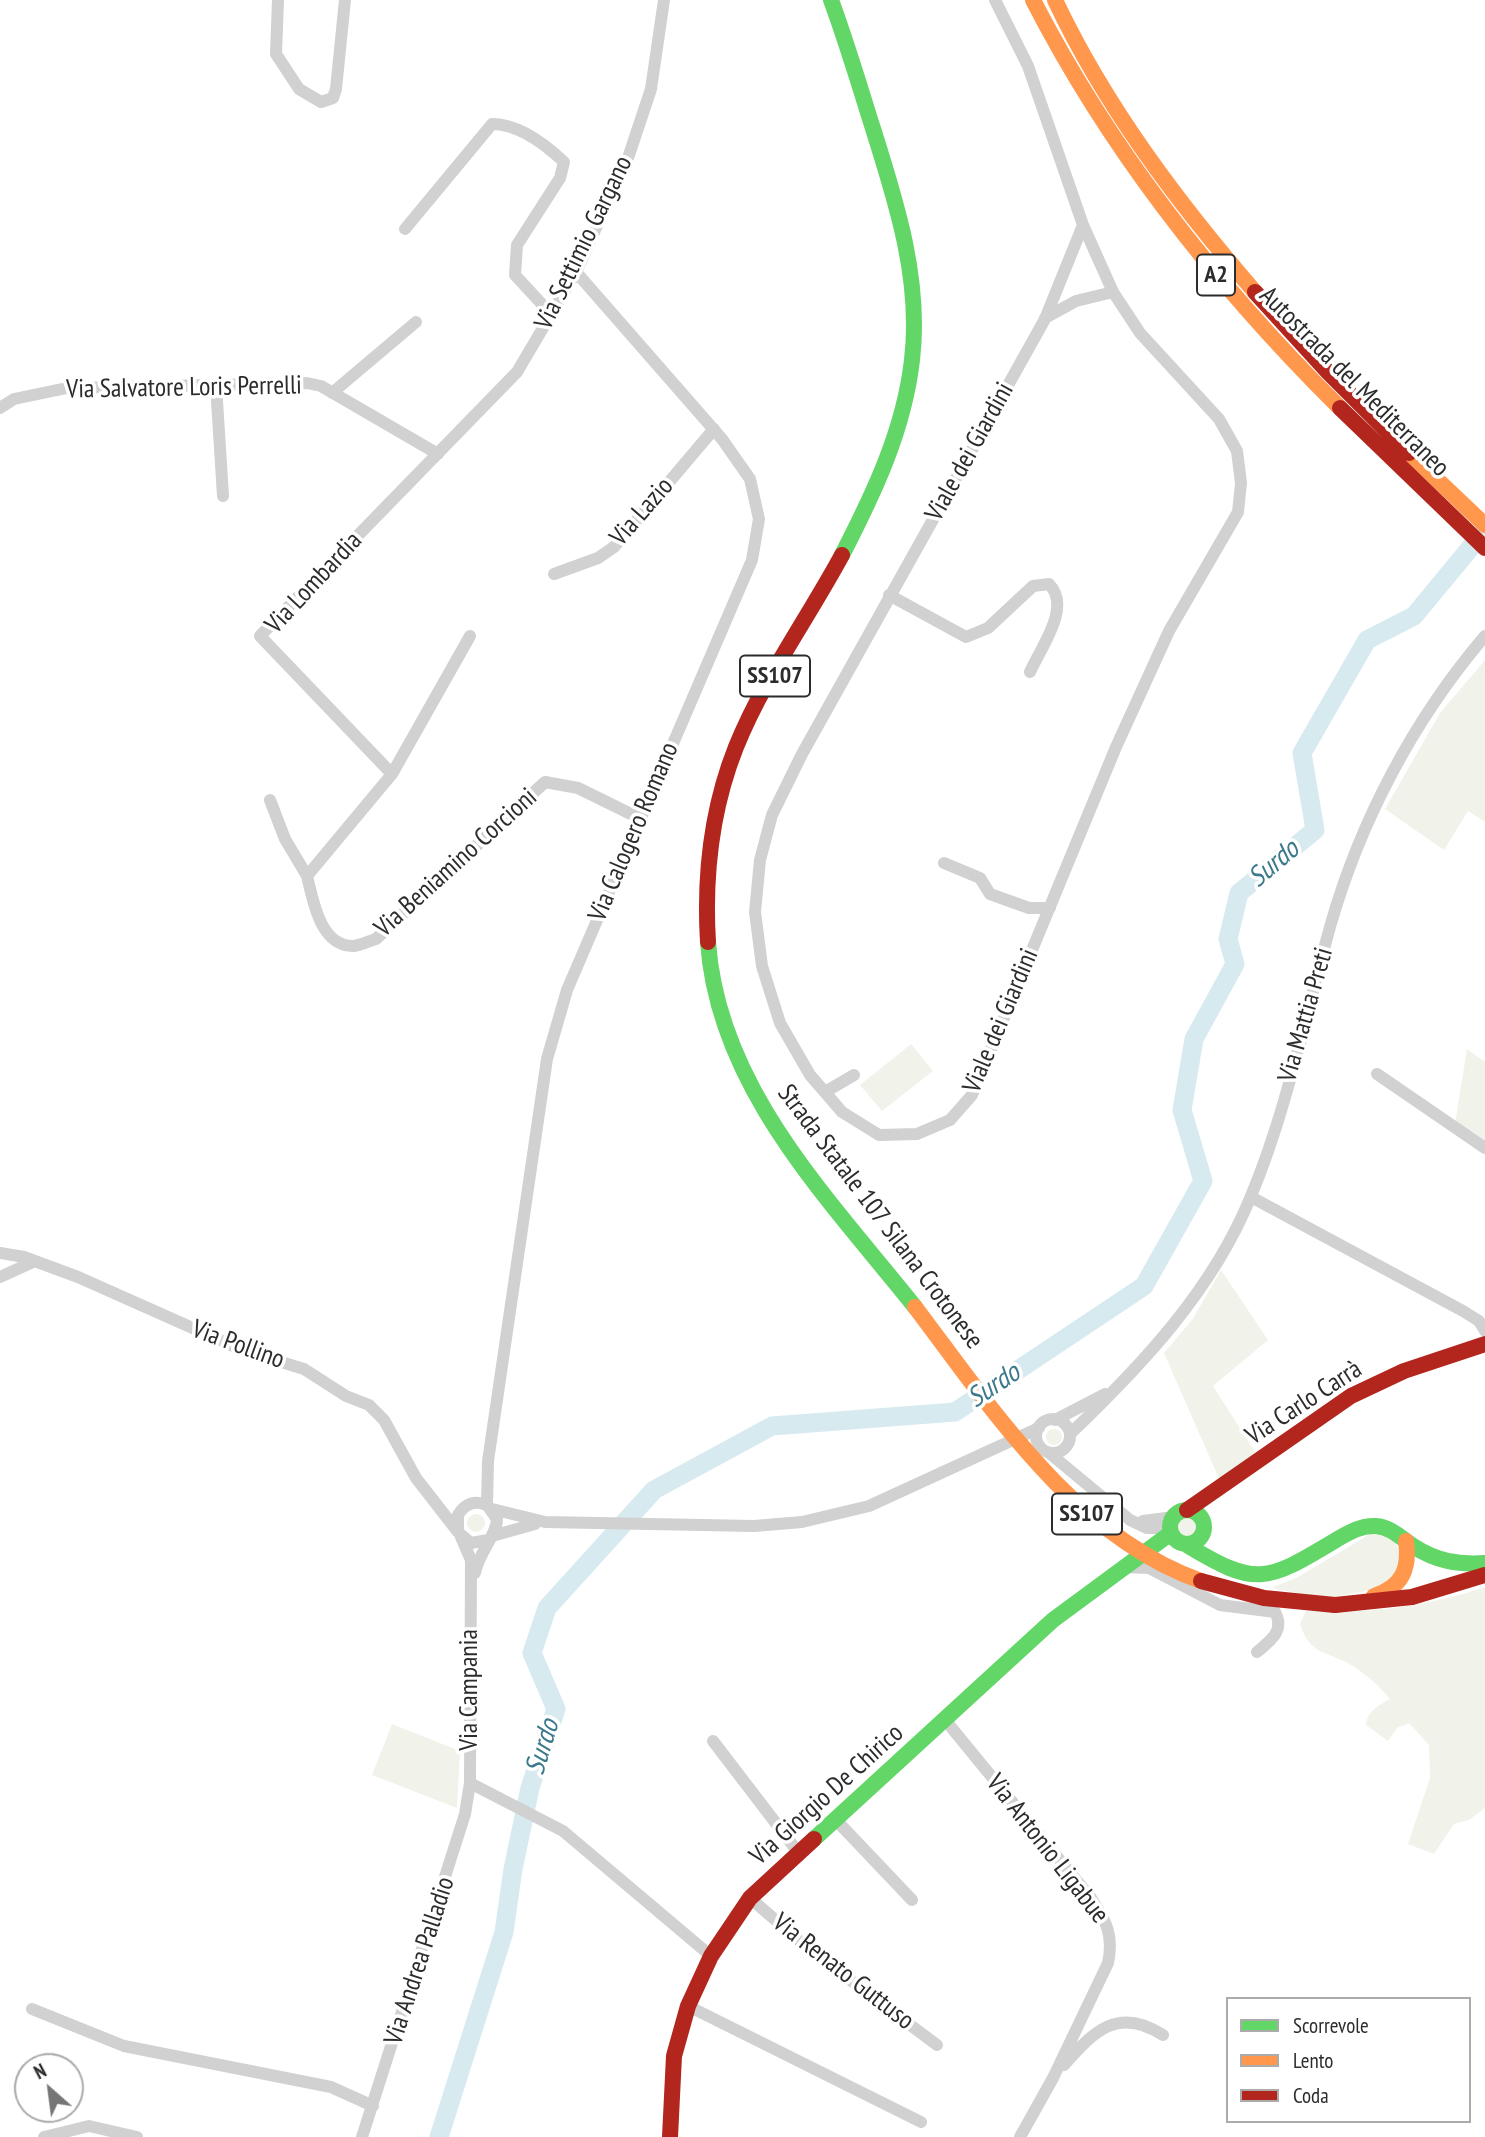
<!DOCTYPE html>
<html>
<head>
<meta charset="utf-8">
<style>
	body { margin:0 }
	#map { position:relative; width:1485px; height:2137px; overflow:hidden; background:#fff; font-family:"PT Sans Narrow",sans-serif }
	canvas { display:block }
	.legend { position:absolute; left:1226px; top:1997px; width:245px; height:126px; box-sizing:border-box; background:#fff; border:2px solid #ababab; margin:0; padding:9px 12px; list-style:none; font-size:21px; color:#2c2c2c }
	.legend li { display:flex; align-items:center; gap:14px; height:35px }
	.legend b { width:35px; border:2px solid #ababab }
	.north { position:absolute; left:14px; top:2053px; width:70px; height:70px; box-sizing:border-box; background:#fff; border:2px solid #ababab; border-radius:50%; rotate:332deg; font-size:19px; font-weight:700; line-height:28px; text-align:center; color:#2c2c2c }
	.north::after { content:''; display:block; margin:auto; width:24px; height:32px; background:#767676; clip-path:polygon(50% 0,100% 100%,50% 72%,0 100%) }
</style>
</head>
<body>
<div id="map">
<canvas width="1485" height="2137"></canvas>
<ul class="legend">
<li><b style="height:9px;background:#63d668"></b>Scorrevole</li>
<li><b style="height:9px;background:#ff974d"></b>Lento</li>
<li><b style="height:9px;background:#b3261e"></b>Coda</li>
</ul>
<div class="north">N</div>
</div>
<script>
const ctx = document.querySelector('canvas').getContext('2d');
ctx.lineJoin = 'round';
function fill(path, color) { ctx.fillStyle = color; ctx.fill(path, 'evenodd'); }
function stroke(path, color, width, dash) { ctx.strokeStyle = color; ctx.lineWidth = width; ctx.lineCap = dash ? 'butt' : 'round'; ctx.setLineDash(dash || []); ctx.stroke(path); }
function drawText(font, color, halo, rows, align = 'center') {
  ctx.font = font + ' "PT Sans Narrow",sans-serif'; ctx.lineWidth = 7; ctx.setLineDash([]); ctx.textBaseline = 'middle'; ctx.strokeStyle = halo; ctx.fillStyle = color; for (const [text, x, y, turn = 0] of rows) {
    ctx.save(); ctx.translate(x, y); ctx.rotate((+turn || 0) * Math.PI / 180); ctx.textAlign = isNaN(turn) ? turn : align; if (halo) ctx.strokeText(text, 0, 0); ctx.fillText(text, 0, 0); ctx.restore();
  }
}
fill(new Path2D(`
	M 1485,660 L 1485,822 L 1468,811 L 1444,850 L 1385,809 L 1440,713 Z
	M 911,1044 L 933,1071 L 882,1111 L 860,1085 Z
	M 1467,1049 L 1485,1062 L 1485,1144 L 1455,1124 Z
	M 1221,1270 L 1268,1340 L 1213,1386 L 1257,1455 L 1220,1481 L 1164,1353 L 1192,1320 Z
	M1046 1437a8 8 0 1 1 16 0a8 8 0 1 1-16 0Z
	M467 1523a9 9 0 1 1 18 0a9 9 0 1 1-18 0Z
	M1178 1527a10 10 0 1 1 20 0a10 10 0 1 1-20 0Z
	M 1372,1533 L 1395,1539 L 1403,1567 L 1382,1588 L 1339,1596 L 1323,1598 L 1271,1588 L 1298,1577 Z
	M 1485,1587 L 1485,1808 L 1469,1820 L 1454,1824 L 1434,1854 L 1408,1844 L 1430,1778 L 1429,1745 L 1409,1723 L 1397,1728 L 1388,1741 L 1366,1725 C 1368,1710 1378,1706 1390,1699 C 1379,1686 1367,1675 1353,1666 C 1328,1651 1310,1656 1300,1624 L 1306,1611 C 1369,1614 1425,1607 1485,1587 Z
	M 392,1724 L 460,1751 L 457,1808 L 372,1775 Z`), '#f1f3ea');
stroke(new Path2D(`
	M 439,2137 L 504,1932 L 513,1869 L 530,1788 L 556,1709 L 532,1653 L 547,1608 L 654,1490 L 772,1426 L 955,1412 L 1144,1286 L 1203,1181 L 1182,1110 L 1194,1039 L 1235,964 L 1228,939 L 1239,893 L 1315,830 L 1302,753 L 1367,640 L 1414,616 L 1485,530`), '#d6eaf0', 19);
stroke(new Path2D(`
	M 278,0 L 276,54 L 299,89 L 321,102 L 333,98 L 336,89 L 345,0
	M 995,0 L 1028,66 L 1083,225 L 1113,292 L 1140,333 L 1219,419 L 1237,451 L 1241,483 L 1238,512 L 1169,631 L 1116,747 L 972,1095 L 950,1120 L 917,1134 L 879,1135 L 842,1112 L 810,1075 L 780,1023 L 762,966 L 755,912 L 760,860 L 772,815 L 802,754 L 1045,319 L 1083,225
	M 405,229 L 492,124 C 519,124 545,144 564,162 L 560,178 L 517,245 L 515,275 L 551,314
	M 1045,318 L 1076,301 L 1113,292
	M 216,385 L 223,496
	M 332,393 L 416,322
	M 0,408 L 14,399 L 67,388 L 307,383 L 321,386 L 438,454
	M 554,574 L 598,558 L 614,547 L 714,429
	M 889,595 L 966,637 L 988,628 L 1033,586 L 1049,584 C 1072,607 1041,647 1030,672
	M 470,636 L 392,774 L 307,876 C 313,900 320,947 354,946 C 361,945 369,941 376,939 L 545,782 L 578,788 L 639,818
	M 392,774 L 260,636 L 517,372 L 576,272 L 629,155 L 651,89 L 664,0
	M 270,800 L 285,839 L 307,876
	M 944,863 L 980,878 L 990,894 L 1029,908 L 1050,908
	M 1377,1074 L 1485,1148
	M 825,1092 L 854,1075
	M 1251,1197 L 1463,1311 L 1479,1321 L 1485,1331
	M 0,1253 L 24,1257 L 78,1277 L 242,1350 L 304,1369 L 346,1396 L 369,1405 L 384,1420 L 416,1478 L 458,1532
	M 0,1277 L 35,1261
	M1036 1436a17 17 0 1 1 34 0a17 17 0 1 1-34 0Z
	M 1055,1420 L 1105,1394
	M 1070,1434 C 1142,1365 1213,1290 1251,1196 C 1287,1110 1305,1017 1330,927 C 1360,821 1414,719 1485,636
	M 1048,1452 L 1130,1520 L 1147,1528 L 1170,1528
	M 487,1505 L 488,1461 L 547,1059 L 567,990 L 752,560 L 759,519 L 750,479 L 722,439 L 576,272
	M 492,1509 L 545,1522 L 754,1526 L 802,1522 L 869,1506 L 1039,1428
	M 1143,1521 L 1174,1517
	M 492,1536 L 535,1524
	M 1123,1567 L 1149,1568 L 1220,1605 L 1275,1612 C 1285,1631 1271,1640 1257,1652
	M 475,1573 C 479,1552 497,1535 497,1519 L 487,1505 C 475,1500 465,1503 458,1515 L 458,1532 L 471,1543 L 488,1540
	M 946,1721 L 1091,1898 C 1106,1921 1114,1935 1108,1963 L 1053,2078 L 1020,2137
	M 713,1741 L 798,1852
	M 470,1783 L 563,1831 L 711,1956
	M 835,1819 L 912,1900
	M 750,1898 L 810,1950 L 937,2045
	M 688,2006 L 921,2122
	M 32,2009 L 124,2046 L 331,2087 L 373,2106
	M 1064,2065 C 1094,2031 1118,2006 1163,2035
	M 44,2137 L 89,2126 L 137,2137
	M 362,2137 L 465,1814 L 470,1783 L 471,1560 L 461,1537`), '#d1d1d1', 12);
stroke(new Path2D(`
	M 831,0 C 845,38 857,77 869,116 C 894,195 922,277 912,360 C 904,430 874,493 842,555
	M 708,942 C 718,1088 829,1199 915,1307
	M1170 1527a17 17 0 1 1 34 0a17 17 0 1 1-34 0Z
	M 1185,1544 C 1257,1588 1266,1582 1336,1540 C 1348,1533 1361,1525 1376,1526 C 1391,1527 1401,1538 1413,1546 C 1436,1561 1458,1565 1485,1563
	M 814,1839 L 1053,1620 L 1171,1533`), '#63d668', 16);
stroke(new Path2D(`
	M 1033,0 C 1112,154 1218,287 1340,408
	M 1055,0 C 1105,106 1178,203 1255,292
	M 1409,453 L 1485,525
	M 1374,1596 C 1402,1587 1410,1569 1406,1541`), '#ff974d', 16);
stroke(new Path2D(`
	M 1255,292 L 1328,372 L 1409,453
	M 1340,408 L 1485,548
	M 708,942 C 704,876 711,810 736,747 C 763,680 808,618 842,555
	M 1187,1510 L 1351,1396 L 1404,1371 L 1485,1344
	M 1335,1605 L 1412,1597 L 1485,1575
	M 670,2137 L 674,2056 L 688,2006 L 711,1956 L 750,1898 L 814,1839`), '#b3261e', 16);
stroke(new Path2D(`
	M 915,1307 C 993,1410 1073,1535 1201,1581`), '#ff974d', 16);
stroke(new Path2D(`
	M 1201,1581 L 1264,1598 L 1335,1605`), '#b3261e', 16);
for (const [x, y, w] of [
	[1216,275,38],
	[775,676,70],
	[1087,1514,70]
]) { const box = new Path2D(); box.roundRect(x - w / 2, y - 20.5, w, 41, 5); ctx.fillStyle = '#fff'; ctx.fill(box); stroke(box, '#2c2c2c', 2); }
drawText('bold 24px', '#2c2c2c', null, [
	["A2",1216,275],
	["SS107",775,676],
	["SS107",1087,1514]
]);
drawText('26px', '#2c2c2c', '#fff', [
	["Via Settimio Gargano",584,243,-64],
	["Autostrada del Mediterraneo",1354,382,45],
	["Via Salvatore Loris Perrelli",184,388,-1],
	["Viale dei Giardini",970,452,-61],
	["Via Lazio",642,512,-49],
	["Via Lombardia",314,583,-47],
	["Via Calogero Romano",634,832,-67],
	["Via Beniamino Corcioni",456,863,-42],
	["Via Mattia Preti",1306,1015,-74],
	["Viale dei Giardini",1001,1021,-67],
	["Strada Statale 107 Silana Crotonese",880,1217,53],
	["Via Pollino",238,1345,20],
	["Via Carlo Carrà",1304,1403,-33],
	["Via Campania",470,1690,-90],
	["Via Giorgio De Chirico",827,1795,-42],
	["Via Antonio Ligabue",1047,1849,52],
	["Via Andrea Palladio",420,1961,-72],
	["Via Renato Guttuso",843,1972,38]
]);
drawText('italic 28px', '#3c798c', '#fff', [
	["Surdo",1274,864,-40],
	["Surdo",994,1386,-34],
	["Surdo",543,1747,-73]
]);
</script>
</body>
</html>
